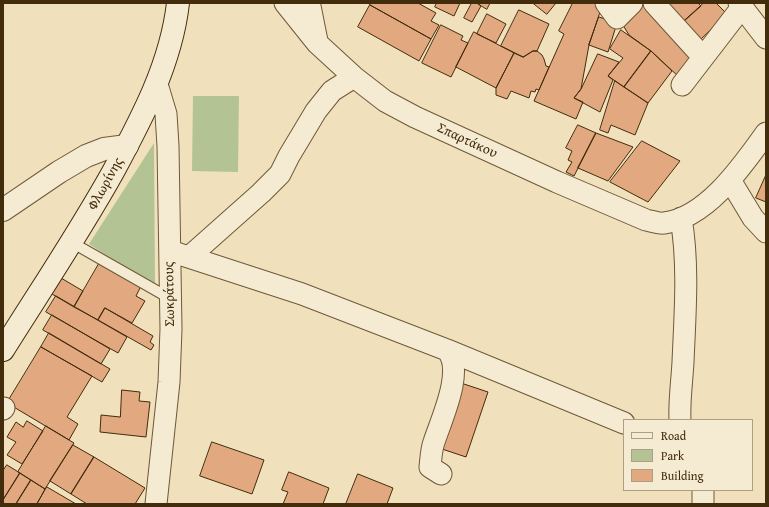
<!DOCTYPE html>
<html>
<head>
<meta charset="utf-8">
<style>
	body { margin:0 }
	#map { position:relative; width:769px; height:507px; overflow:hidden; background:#f0e0bb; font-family:"Gentium Book Plus",serif }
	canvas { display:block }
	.frame { position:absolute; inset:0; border:4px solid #422c0c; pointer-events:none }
	.legend { position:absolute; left:623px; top:419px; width:130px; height:72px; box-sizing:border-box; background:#f5ebd3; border:1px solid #ad9f83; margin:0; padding:5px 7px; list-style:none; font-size:12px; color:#422c0c }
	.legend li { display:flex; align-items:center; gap:8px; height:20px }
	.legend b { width:20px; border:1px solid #ad9f83 }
</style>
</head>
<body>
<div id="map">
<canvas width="769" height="507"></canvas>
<div class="frame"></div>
<ul class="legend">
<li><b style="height:5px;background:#f5ebd3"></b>Road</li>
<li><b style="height:11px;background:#b4c394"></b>Park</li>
<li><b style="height:11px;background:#e2a87f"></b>Building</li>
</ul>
</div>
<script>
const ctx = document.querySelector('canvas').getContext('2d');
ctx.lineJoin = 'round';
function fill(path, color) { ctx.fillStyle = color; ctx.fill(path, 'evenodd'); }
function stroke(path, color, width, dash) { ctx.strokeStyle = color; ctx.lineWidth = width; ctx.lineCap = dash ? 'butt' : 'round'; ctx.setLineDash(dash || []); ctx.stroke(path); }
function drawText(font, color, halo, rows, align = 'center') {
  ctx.font = font + ' "Gentium Book Plus",serif'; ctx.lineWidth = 3.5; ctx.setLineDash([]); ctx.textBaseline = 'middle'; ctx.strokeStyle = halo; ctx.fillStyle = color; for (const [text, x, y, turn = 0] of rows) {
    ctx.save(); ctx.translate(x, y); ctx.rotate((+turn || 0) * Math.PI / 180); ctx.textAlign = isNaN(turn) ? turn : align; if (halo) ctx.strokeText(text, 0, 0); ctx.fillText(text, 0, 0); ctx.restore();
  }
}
fill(new Path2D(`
	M 193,96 L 239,96 L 238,172 L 192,171 Z
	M 154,143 L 155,288 L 89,244 Z`), '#b4c394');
const building = new Path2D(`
	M 371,3 L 418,3 L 436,13 L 431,21 L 439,25 L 431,39 L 370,5 Z
	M 437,3 L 460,3 L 454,16 L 435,7 Z
	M 472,3 L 477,3 L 481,6 L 472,22 L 464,18 Z
	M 477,3 L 490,3 L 487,9 Z
	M 533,3 L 556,3 L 547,14 Z
	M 573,3 L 601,3 L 601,9 L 589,45 L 581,89 L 574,98 L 583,102 L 576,119 L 534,101 L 564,34 L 559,31 Z
	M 640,3 L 646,3 L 698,54 L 679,77 L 651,51 L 629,35 L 621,22 Z
	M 665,3 L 698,3 L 701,6 L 682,23 Z
	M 704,3 L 716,3 L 727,14 L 699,41 L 682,23 Z
	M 370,5 L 431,39 L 419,61 L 358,27 Z
	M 519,10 L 549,24 L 537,51 L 533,51 L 523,57 L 501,46 Z
	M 487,14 L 506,24 L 496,43 L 477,34 Z
	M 599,17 L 617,23 L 608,52 L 589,45 Z
	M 441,25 L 463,36 L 461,40 L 468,43 L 451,77 L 422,63 Z
	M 621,30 L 651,51 L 624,87 L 608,76 L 623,58 L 610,49 Z
	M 474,32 L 514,53 L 496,88 L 456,67 Z
	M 533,51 L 537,51 L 542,55 L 544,59 L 546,66 L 549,67 L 539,90 L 536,89 L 535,92 L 531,91 L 529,98 L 511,91 L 507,99 L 496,95 L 496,88 L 514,53 L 523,57 Z
	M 651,51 L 672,71 L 648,103 L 624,87 Z
	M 598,54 L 619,62 L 608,76 L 613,80 L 600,112 L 574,98 L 581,89 Z
	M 615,81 L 648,103 L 635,135 L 611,125 L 608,133 L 600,130 Z
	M 578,125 L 596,133 L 574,176 L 566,172 L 572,162 L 568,160 L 572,151 L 566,148 Z
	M 596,133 L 633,147 L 608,181 L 578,168 Z
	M 642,141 L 680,161 L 648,202 L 610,182 Z
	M 766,175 L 766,202 L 756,198 Z
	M 100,262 L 141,286 L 136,296 L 145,301 L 132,323 L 105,308 L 98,320 L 74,307 Z
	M 61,278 L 83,291 L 74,307 L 52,294 Z
	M 56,296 L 127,337 L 118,353 L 46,312 Z
	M 105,308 L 153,336 L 150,342 L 154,345 L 151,350 L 98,320 Z
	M 52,315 L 110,349 L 101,364 L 43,330 Z
	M 49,333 L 110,369 L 102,382 L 41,347 Z
	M 41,347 L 92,376 L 67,417 L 78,424 L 69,440 L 7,403 Z
	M 461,383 L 488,392 L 466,457 L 439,448 Z
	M 122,390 L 140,392 L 139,401 L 150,402 L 146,437 L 100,432 L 101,415 L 120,417 Z
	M 27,421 L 43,431 L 22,464 L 7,455 L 16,442 L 7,437 L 16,422 L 23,427 Z
	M 46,426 L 74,443 L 45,489 L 18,472 Z
	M 212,442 L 264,460 L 252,494 L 200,476 Z
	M 73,445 L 94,457 L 71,494 L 50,481 Z
	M 94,457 L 145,488 L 135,504 L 87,504 L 71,494 Z
	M 7,465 L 20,473 L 3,500 L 3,471 Z
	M 289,472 L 329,488 L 323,504 L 283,504 L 288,492 L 282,490 Z
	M 20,473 L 31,480 L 16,504 L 3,504 L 3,500 Z
	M 358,474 L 393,488 L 387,504 L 346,504 Z
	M 31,480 L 45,489 L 37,504 L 16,504 Z
	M 47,487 L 76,504 L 37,504 Z`);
fill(building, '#e2a87f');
stroke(building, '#422c0c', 1);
const service = new Path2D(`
	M 71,242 L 171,299`);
const minor = new Path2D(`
	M 285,3 L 317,43 L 354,77 L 385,101 L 415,117 L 557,182 L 646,220 C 652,221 658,224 664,223 C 707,218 743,165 766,133
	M 308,3 L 310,6 L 317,41
	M 606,3 L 617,18 L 632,3
	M 654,3 L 703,57
	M 739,3 L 766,38
	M 682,85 L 742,7
	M 730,180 L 753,218 L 766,232
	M 170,251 L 302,294 L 447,350 C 465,370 441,420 434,442 C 431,450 431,459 430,467 L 441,474
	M 189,257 L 261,193 L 280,174 L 289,156 L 316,111 L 332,91 L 354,77
	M 447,350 L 624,423
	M 3,409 L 4,408
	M 680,420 C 679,401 682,381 683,362 C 685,314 689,265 681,218
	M 156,504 L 169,382 L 171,329 L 168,146 L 166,114 L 157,84
	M 703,504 L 703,490`);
const tertiary = new Path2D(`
	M 3,210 L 59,172 L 86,156 L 104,149 L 127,146`);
const secondary = new Path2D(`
	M 3,350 C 40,291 79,233 113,172 C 142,118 171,64 178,3`);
stroke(service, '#6e5938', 12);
stroke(minor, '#6e5938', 23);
stroke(tertiary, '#6e5938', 24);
stroke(secondary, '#422c0c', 24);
stroke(service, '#f5ebd3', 10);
stroke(minor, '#f5ebd3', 21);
stroke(tertiary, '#f5ebd3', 22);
stroke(secondary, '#f5ebd3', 22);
drawText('14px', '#422c0c', '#f5ebd3', [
	["Σπαρτάκου",467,141,25],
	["Φλωρίνης",106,184,-61],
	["Σωκράτους",170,294,-91]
]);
</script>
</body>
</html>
